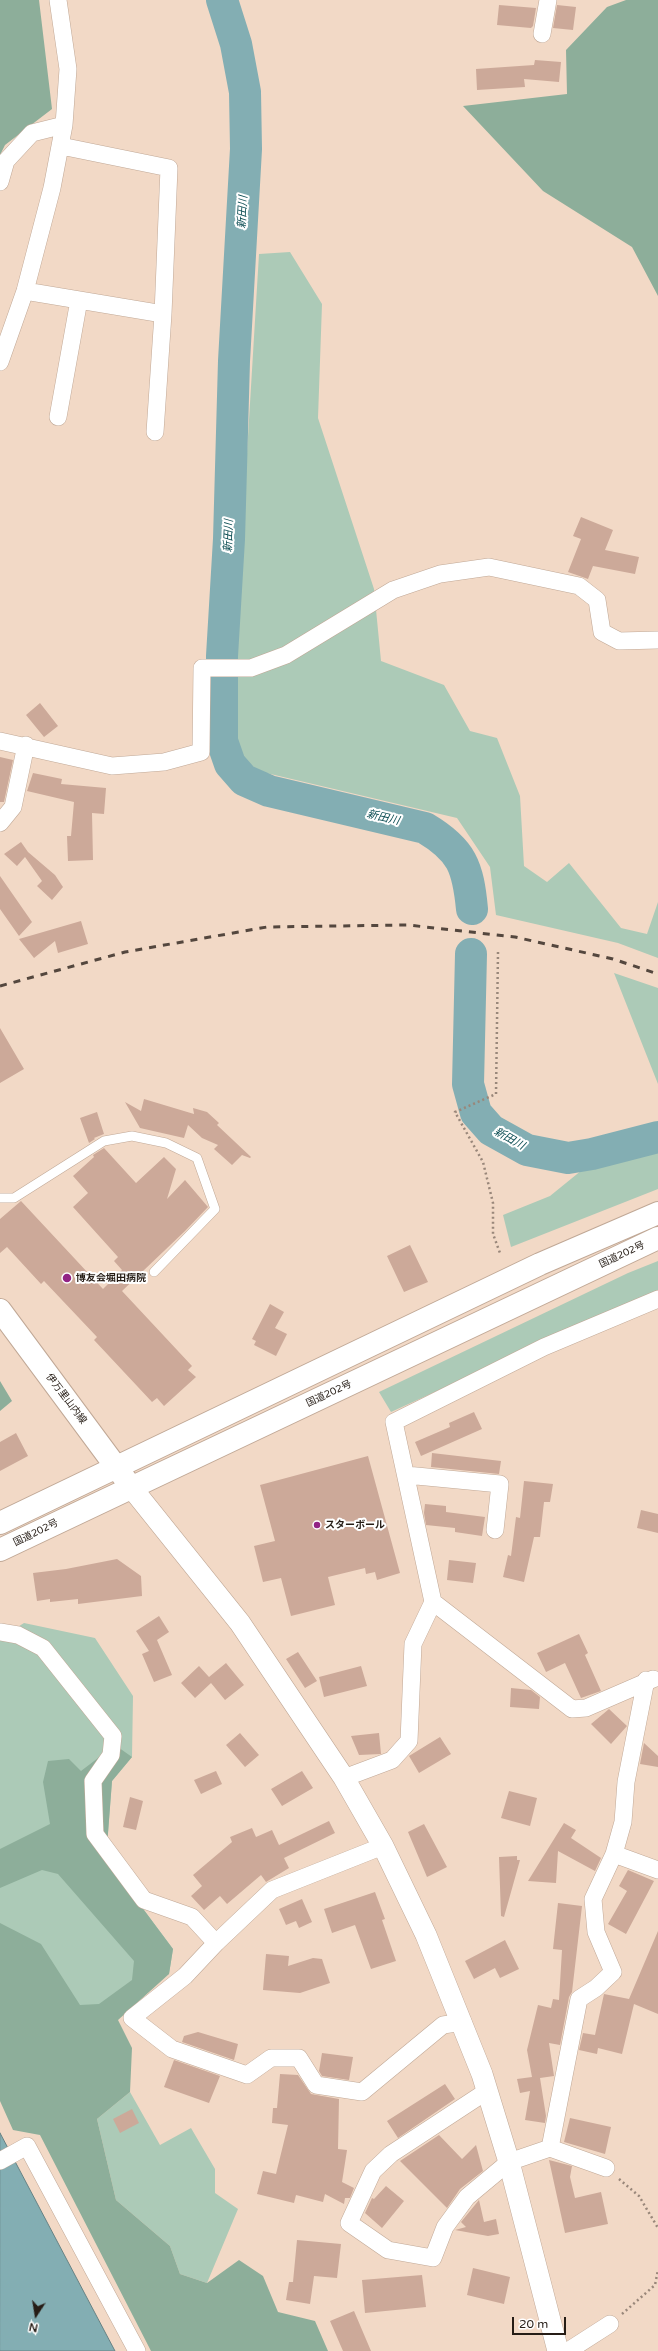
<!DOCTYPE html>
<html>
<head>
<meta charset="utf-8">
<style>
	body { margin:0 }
	#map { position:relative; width:658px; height:2351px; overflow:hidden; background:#f2d9c6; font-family:"Varela Round",sans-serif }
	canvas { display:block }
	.north { position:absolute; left:16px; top:2295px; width:40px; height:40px; -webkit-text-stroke:3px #fff; paint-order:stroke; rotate:192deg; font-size:11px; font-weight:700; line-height:16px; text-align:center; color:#261d16 }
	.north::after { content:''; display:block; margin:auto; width:14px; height:18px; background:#261d16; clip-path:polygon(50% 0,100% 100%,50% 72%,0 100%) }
	.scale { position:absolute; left:512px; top:2317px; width:54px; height:18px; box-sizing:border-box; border:2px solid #261d16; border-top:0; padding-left:5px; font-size:12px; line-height:14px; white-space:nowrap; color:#261d16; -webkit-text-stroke:3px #fff; paint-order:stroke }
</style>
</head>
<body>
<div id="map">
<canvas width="658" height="2351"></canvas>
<div class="north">N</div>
<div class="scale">20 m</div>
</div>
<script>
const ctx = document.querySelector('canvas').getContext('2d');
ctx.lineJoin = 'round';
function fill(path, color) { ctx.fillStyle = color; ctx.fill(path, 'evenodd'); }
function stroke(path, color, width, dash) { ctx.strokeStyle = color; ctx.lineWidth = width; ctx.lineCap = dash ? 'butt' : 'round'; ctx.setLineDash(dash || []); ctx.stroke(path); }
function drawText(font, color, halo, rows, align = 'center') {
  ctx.font = font + ' "Varela Round","Noto Sans JP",sans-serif'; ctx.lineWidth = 4; ctx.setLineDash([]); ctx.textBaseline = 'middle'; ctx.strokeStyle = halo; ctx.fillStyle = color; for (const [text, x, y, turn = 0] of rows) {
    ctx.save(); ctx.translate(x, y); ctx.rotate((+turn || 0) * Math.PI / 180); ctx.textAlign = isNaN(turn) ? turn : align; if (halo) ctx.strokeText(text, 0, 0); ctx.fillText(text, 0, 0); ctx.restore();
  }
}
fill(new Path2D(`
	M 290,252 L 322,304 L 318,418 L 374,589 L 381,661 L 444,685 L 470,731 L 497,738 L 520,796 L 524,866 L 547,882 L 569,863 L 621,928 L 647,934 L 658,902 L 658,958 L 618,943 L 496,915 L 490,867 L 457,818 L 262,772 L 243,761 L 230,735 L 259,254 Z
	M 614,973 L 658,988 L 658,1084 Z
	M 658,1147 L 658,1189 L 511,1247 L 503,1215 L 550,1196 L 582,1170 Z
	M 658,1261 L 658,1290 L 391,1412 L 379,1392 L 628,1273 Z
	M 24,1623 L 95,1638 L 133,1696 L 132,1757 L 112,1781 L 106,1859 L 173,1949 L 169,1974 L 0,2060 L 0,1638 Z
	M 130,2092 L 160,2145 L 191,2128 L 215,2169 L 215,2193 L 238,2209 L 207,2283 L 180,2274 L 170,2246 L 116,2200 L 97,2119 Z`), '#accab7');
fill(new Path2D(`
	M 0,0 L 39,0 L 52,109 L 5,145 L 0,155 Z
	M 626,0 L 658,0 L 658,296 L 632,247 L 543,191 L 463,106 L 567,94 L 566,50 L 607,7 Z
	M 0,1381 L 12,1401 L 0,1411 Z
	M 115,1745 L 132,1757 L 112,1781 L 106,1859 L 173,1949 L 169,1974 L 118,2020 L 132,2048 L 130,2092 L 97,2119 L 116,2200 L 170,2246 L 180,2274 L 207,2283 L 239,2260 L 263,2276 L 278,2312 L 315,2321 L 328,2351 L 151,2351 L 40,2135 L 13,2130 L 0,2101 L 0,1923 L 41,1944 L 80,2005 L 99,2004 L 132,1980 L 134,1961 L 58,1874 L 42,1870 L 0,1888 L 0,1849 L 50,1824 L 43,1782 L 48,1761 L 69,1759 L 81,1771 Z`), '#8dae9a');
const water = new Path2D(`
	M 0,2133 L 115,2351 L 0,2351 Z`);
fill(water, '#83aeb3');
stroke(water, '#678284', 1);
stroke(new Path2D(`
	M 222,0 L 236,44 L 245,92 L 246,149 L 234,361 L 229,539 L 222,656 L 222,741 L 230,764 L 244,780 L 269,791 L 425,828 C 462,850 468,867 472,909
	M 471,954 L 468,1084 L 476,1113 L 491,1130 L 527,1150 L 568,1158 L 592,1154 L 658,1137`), '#83aeb3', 32);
fill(new Path2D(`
	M 499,5 L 536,8 L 533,26 L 531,28 L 497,25 Z
	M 557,5 L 576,7 L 573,30 L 553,28 Z
	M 535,60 L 561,62 L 559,82 L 524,79 L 525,87 L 477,90 L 476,69 L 534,65 Z
	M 581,517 L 613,530 L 605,550 L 639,557 L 635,574 L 593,566 L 588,579 L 568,572 L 581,539 L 573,536 Z
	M 40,703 L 58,726 L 44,737 L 26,715 Z
	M 0,757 L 13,760 L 4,802 L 0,802 Z
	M 33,773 L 62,779 L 61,784 L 106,788 L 104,814 L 92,813 L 93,860 L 68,861 L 67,836 L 71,836 L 74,802 L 27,791 Z
	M 21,842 L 28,852 L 55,875 L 63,887 L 52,900 L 37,886 L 42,881 L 25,857 L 17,866 L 4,854 Z
	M 0,876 L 32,922 L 19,936 L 0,909 Z
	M 81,921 L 88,944 L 58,953 L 55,941 L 34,958 L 19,939 Z
	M 0,1028 L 24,1069 L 0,1083 Z
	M 144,1099 L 194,1114 L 193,1108 L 207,1112 L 219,1123 L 217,1125 L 251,1157 L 250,1158 L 242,1155 L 232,1165 L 214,1149 L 218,1145 L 202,1138 L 188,1125 L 184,1138 L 140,1128 L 125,1102 L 141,1111 Z
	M 97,1112 L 104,1134 L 94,1138 L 95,1139 L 89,1143 L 80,1118 Z
	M 104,1148 L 136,1183 L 164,1157 L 176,1169 L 167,1199 L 185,1180 L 208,1207 L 185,1231 L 122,1291 L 192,1366 L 188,1370 L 196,1377 L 164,1406 L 157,1398 L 152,1402 L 94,1340 L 97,1337 L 44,1281 L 41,1284 L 7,1247 L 0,1253 L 0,1219 L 21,1201 L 103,1289 L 122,1270 L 114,1261 L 118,1257 L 73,1207 L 88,1193 L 73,1176 L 94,1157 L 93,1155 Z
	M 410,1245 L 428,1282 L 404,1292 L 387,1256 Z
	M 270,1304 L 284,1312 L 275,1328 L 287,1334 L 276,1356 L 254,1345 L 256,1341 L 252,1339 Z
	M 474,1412 L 482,1429 L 421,1456 L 415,1442 L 450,1427 L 449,1423 Z
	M 16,1433 L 28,1456 L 0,1471 L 0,1442 Z
	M 432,1453 L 501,1461 L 499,1474 L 431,1467 Z
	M 368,1456 L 400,1573 L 377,1580 L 375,1572 L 366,1574 L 365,1568 L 328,1577 L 335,1605 L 291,1616 L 281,1578 L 263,1582 L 254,1546 L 275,1541 L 260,1485 Z
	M 524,1481 L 553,1484 L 550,1502 L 544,1502 L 540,1537 L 534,1537 L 524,1582 L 503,1577 L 508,1555 L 511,1556 L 516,1517 L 520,1518 Z
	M 425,1504 L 446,1506 L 446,1512 L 485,1517 L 482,1536 L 455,1532 L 455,1528 L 426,1525 L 424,1513 Z
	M 641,1510 L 658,1514 L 658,1533 L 637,1528 Z
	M 117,1559 L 141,1576 L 142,1596 L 78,1604 L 78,1599 L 50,1602 L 50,1599 L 37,1601 L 33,1573 L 66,1569 Z
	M 449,1560 L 476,1563 L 473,1583 L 447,1580 Z
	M 159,1616 L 169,1632 L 157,1640 L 172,1675 L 154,1682 L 142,1654 L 149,1651 L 136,1631 Z
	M 579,1634 L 588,1653 L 585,1655 L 601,1691 L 581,1698 L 565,1663 L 546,1672 L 537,1653 Z
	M 298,1652 L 317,1681 L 305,1688 L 286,1659 Z
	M 226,1663 L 244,1685 L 225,1700 L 211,1683 L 195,1698 L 181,1683 L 199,1666 L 209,1677 Z
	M 361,1666 L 367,1686 L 324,1697 L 319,1677 Z
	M 511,1688 L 531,1690 L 540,1697 L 539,1709 L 510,1707 Z
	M 609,1709 L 627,1726 L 611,1744 L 591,1724 Z
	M 240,1733 L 259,1755 L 245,1767 L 226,1745 Z
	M 379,1733 L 381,1754 L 359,1755 L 351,1736 Z
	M 440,1737 L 451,1754 L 419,1773 L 409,1756 Z
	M 644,1743 L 658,1756 L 658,1767 L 640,1764 Z
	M 216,1771 L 222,1784 L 201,1794 L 194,1780 Z
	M 302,1771 L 313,1788 L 282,1806 L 271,1789 Z
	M 509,1791 L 537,1798 L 530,1826 L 501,1818 Z
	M 130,1797 L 143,1801 L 136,1830 L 123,1827 Z
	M 329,1821 L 335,1833 L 284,1858 L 289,1868 L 266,1882 L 261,1875 L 227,1904 L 220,1896 L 204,1910 L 191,1896 L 202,1886 L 193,1875 L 232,1842 L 230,1837 L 252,1828 L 256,1837 L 272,1830 L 279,1845 Z
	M 564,1823 L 576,1830 L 571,1838 L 601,1858 L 595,1871 L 558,1851 L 556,1883 L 528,1881 Z
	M 424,1824 L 447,1867 L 427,1877 L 408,1832 Z
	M 517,1856 L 517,1860 L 520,1860 L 504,1917 L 501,1916 L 499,1857 Z
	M 628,1870 L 654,1881 L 626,1934 L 608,1924 L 627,1891 L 619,1886 Z
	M 375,1892 L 385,1919 L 382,1920 L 396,1961 L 371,1969 L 355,1925 L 332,1933 L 324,1909 Z
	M 302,1899 L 312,1922 L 299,1928 L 296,1921 L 286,1925 L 279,1909 Z
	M 558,1903 L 582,1906 L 572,1992 L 569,1997 L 560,2045 L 549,2043 L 554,2076 L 540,2078 L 546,2116 L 545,2123 L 525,2120 L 530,2091 L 520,2093 L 517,2079 L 532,2077 L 527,2050 L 538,2005 L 551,2008 L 553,1999 L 559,2000 L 562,1950 L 553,1949 Z
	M 658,1931 L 658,2014 L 634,2004 L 622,2054 L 598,2048 L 597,2054 L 579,2050 L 583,2033 L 595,2035 L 604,1994 L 629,1999 Z
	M 505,1940 L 519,1969 L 500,1978 L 495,1968 L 474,1979 L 465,1961 Z
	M 266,1954 L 289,1956 L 288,1966 L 313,1958 L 322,1959 L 330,1983 L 300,1993 L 263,1990 Z
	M 198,2032 L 238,2044 L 234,2060 L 182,2042 L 184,2036 Z
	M 322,2053 L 353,2057 L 349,2080 L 322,2076 L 319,2071 Z
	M 174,2060 L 220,2076 L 209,2103 L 164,2087 Z
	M 280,2074 L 298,2075 L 311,2094 L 339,2099 L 338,2149 L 347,2150 L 342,2182 L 354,2188 L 350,2198 L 345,2198 L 344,2204 L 325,2194 L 323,2202 L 296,2195 L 294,2203 L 257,2194 L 263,2171 L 276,2174 L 288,2125 L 272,2123 L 273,2108 L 277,2108 Z
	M 445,2084 L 455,2099 L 398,2138 L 387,2121 Z
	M 132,2109 L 139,2123 L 120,2133 L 113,2119 Z
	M 570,2118 L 611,2127 L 605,2154 L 564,2142 Z
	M 439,2135 L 462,2159 L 476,2145 L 483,2171 L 460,2189 L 447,2208 L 400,2161 Z
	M 549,2160 L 572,2166 L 570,2177 L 575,2198 L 601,2192 L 608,2224 L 565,2233 Z
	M 386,2186 L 404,2201 L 382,2228 L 365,2213 L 372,2198 L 374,2199 Z
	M 479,2200 L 484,2222 L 496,2219 L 499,2234 L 488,2236 L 455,2230 L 466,2227 L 461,2222 Z
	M 297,2240 L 341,2244 L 337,2278 L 314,2276 L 310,2304 L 286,2300 L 289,2282 L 293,2282 Z
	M 473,2268 L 510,2277 L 504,2304 L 467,2295 Z
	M 422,2275 L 426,2307 L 365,2313 L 362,2280 Z
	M 354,2311 L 371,2351 L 343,2351 L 330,2321 Z`), '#cca999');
const service = new Path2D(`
	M 0,1198 L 14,1198 L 104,1141 L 132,1136 L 166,1143 L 197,1158 L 215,1209 L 154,1272`);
const minor = new Path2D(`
	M 542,34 L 548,0
	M 61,146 L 169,168 L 163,314 L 155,432
	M 0,182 L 6,161 L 32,133 L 64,125
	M 25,291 L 163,314
	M 0,362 L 25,291 L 52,188 L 64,125 L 68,69 L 58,0
	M 58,417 L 79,300
	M 0,741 L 112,766 L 164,762 L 201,752 L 202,668 L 251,668 L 286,655 L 393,590 L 440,574 L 489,567 L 579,586 L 597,600 L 602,632 L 619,641 L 658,640
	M 0,823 L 13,807 L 26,745
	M 406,1475 L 500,1484 L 495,1530
	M 433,1602 L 394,1422 L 544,1347 L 658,1299
	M 0,1632 L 18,1635 L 43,1648 L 113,1736 L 111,1755 L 93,1781 L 95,1834 L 144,1900 L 192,1917 L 216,1943
	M 344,1778 L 392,1760 L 409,1741 L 413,1644 L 433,1602 L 572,1709 L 586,1708 L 653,1679
	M 383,1846 L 272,1890 L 216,1943 L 185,1976 L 132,2018 L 172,2049 L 247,2075 L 271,2058 L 299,2058 L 316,2085 L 362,2092 L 443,2025 L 463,2022
	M 614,1854 L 658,1870
	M 487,2091 L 391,2154 L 373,2171 L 349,2223 L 388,2250 L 433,2258 L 445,2227 L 467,2197 L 509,2162 L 550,2148 L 579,1999 L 596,1988 L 613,1972 L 596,1932 L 593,1899 L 614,1854 L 623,1822 L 626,1782 L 646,1680
	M 550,2148 L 606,2168
	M 0,2161 L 27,2146 L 137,2351
	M 568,2351 L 610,2324`);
const tertiary = new Path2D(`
	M 131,1487 L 240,1623 L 344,1778 L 383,1846 L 426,1935 L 482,2074 L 509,2162 L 558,2351`);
const primary = new Path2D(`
	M 0,1310 L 131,1487`);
const trunk = new Path2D(`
	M 0,1523 L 540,1264 L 658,1213
	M 0,1550 L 658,1238`);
stroke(service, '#c0a896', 10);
stroke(minor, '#c0a896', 18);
stroke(tertiary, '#c0a896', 22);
stroke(primary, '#c0a896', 24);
stroke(trunk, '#c0a896', 24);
stroke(new Path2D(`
	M 498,952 L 496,1094 L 455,1112 L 483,1162 L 493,1203 L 493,1234 L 500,1253
	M 619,2179 L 639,2196 L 658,2228
	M 622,2314 L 655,2285 L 658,2270`), '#99877a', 2.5, [2, 3]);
stroke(service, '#fff', 9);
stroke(minor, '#fff', 17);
stroke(tertiary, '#fff', 21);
stroke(primary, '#fff', 22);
stroke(trunk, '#fff', 22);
stroke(new Path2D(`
	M 0,986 L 125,952 L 267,927 L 408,925 L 515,937 L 613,959 L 658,974`), '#54473e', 3, [7, 7]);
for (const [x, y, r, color] of [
	[67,1278,5,"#922385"],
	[317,1525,4,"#922385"]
]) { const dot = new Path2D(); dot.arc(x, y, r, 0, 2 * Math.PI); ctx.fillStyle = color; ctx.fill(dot); stroke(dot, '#fff', 1.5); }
drawText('10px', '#261d16', '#fff', [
	["国道202号",622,1255,-25],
	["国道202号",329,1394,-25],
	["伊万里山内線",66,1399,53],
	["国道202号",36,1533,-26]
]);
drawText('bold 10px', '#261d16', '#fff', [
	["博友会堀田病院",76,1278],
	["スターボール",325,1525]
], 'left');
drawText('italic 11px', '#0a4c52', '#fff', [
	["新田川",243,212,-87],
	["新田川",229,536,-88],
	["新田川",383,818,13],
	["新田川",509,1139,29]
]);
</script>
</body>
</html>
